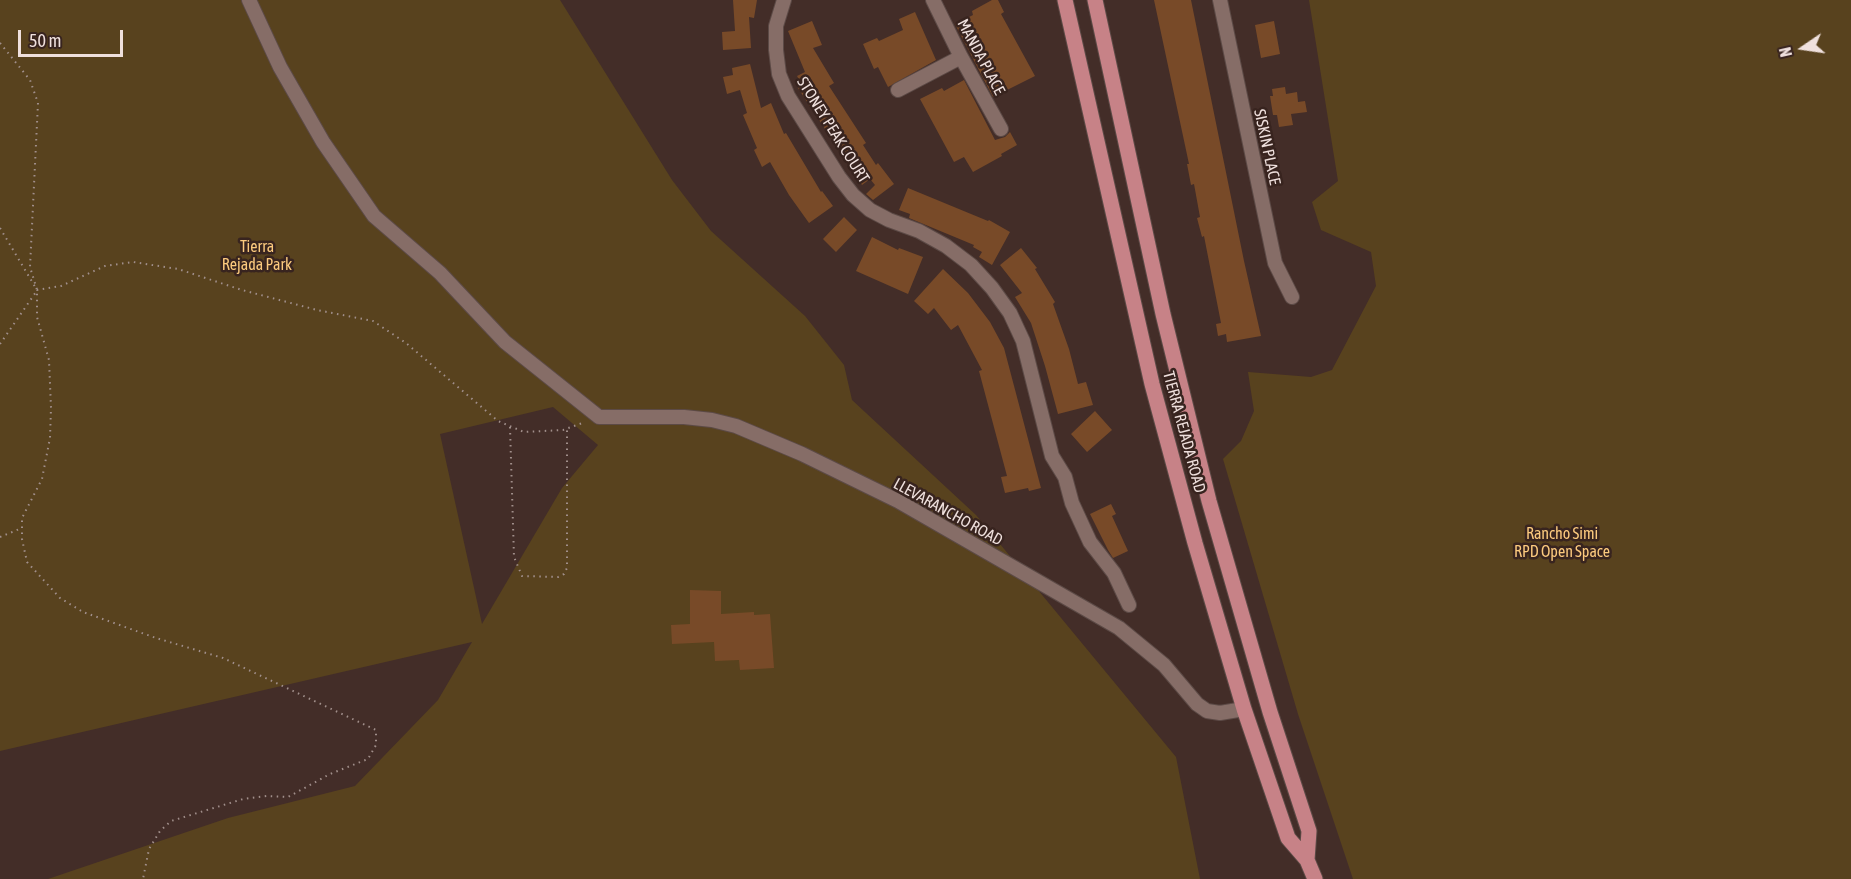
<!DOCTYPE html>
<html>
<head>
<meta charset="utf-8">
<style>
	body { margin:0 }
	#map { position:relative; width:1851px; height:879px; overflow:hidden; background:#432d28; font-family:"Asap Condensed",sans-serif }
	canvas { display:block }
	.north { position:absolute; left:1773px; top:18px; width:60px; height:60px; -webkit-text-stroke:4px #38241f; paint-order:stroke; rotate:257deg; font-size:16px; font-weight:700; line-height:24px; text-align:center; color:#efe0dd }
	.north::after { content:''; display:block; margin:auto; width:21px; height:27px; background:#efe0dd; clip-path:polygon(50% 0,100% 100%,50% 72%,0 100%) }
	.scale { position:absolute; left:18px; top:30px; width:105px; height:27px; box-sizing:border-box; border:3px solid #efe0dd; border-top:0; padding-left:8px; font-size:18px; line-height:21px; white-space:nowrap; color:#efe0dd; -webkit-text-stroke:4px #38241f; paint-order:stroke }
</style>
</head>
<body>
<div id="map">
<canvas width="1851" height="879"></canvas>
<div class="north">N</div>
<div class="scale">50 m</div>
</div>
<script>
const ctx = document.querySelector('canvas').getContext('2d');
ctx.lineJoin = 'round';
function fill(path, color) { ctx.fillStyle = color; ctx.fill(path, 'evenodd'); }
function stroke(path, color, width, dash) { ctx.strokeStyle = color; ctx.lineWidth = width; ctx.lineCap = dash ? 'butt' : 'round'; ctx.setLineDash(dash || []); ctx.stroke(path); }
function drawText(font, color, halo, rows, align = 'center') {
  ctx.font = font + ' "Asap Condensed",sans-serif'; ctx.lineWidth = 5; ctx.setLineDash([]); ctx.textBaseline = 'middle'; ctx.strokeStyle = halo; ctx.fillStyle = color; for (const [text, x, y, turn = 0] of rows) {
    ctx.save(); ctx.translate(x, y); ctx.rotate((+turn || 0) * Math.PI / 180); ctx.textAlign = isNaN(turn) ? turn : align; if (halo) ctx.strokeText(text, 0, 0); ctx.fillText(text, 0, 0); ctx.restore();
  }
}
fill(new Path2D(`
	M 0,0 L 560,0 L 672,180 L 711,231 L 805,316 L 844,365 L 852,400 L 976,515 L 1176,757 L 1200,879 L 48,879 L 228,818 L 355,786 L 438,700 L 472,642 L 0,751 ZM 553,407 L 598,445 L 562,488 L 482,624 L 440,434 Z
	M 1309,0 L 1851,0 L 1851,879 L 1353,879 L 1298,714 L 1223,459 L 1241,441 L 1254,411 L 1248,372 L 1311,377 L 1332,370 L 1376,286 L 1371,252 L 1321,230 L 1312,202 L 1338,181 Z`), '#58421e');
fill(new Path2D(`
	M 733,0 L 757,0 L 754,18 L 749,17 L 751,48 L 723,50 L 722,32 L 735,31 Z
	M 992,0 L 998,0 L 1004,12 L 1001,14 L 1035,76 L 993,97 L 955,24 L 973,15 L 972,11 Z
	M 1154,0 L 1191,0 L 1244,261 L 1261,336 L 1227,342 L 1226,334 L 1218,336 L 1216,324 L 1221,323 L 1204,236 L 1202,237 L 1197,218 L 1200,217 L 1194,184 L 1191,185 L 1187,164 L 1189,164 Z
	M 915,12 L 936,60 L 888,87 L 878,67 L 874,69 L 863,44 L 877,38 L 879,41 L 903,30 L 899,19 Z
	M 812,21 L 822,45 L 813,48 L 834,83 L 829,86 L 866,143 L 863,145 L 876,165 L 878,163 L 894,184 L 873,200 L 866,194 L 875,185 L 870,179 L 862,185 L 798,88 L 802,85 L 797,76 L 805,72 L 788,31 Z
	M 1274,21 L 1280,54 L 1261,58 L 1255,25 Z
	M 750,64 L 761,108 L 771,103 L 784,134 L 786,133 L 821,192 L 822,191 L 833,206 L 809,223 L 789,195 L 770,162 L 762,167 L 754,150 L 757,148 L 743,115 L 747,113 L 740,90 L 727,94 L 723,77 L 733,75 L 732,68 Z
	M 964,80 L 995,140 L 1005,137 L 1010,132 L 1017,145 L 1001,154 L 1002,156 L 973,172 L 964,157 L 954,162 L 920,99 L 942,88 L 944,91 Z
	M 1285,87 L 1286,94 L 1297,92 L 1298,102 L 1305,101 L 1307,112 L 1291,114 L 1293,125 L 1279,127 L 1277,115 L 1273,115 L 1270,96 L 1273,96 L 1272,89 Z
	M 908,188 L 988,221 L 989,220 L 1010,232 L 992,265 L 979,257 L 982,252 L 973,247 L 974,245 L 909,218 L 910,214 L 899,210 Z
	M 844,217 L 857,230 L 836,252 L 823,239 Z
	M 872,237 L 898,250 L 899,248 L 923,257 L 908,294 L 856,271 Z
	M 1021,248 L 1037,268 L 1035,269 L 1055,302 L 1053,304 L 1069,349 L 1078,384 L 1086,382 L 1093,405 L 1058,414 L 1045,366 L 1031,323 L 1015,297 L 1022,293 L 1000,265 Z
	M 943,269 L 968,293 L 990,322 L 1004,348 L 1041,488 L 1029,491 L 1028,488 L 1005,493 L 1001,477 L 1007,476 L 979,371 L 982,370 L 958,325 L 951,330 L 934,308 L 928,314 L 914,301 Z
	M 1095,411 L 1112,430 L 1087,452 L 1071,434 Z
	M 1111,504 L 1116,514 L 1112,516 L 1128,551 L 1113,558 L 1108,550 L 1090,514 Z
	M 690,590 L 721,591 L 721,614 L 754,612 L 754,615 L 770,614 L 774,668 L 740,670 L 739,660 L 715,661 L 714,642 L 672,644 L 671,625 L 690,624 Z`), '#784a28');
const minor = new Path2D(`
	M 249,0 L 280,67 L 323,142 L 374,216 L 440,273 L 505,342 L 599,417 L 684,417 L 712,420 L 736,426 L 802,454 L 898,501 L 1119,628 L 1164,665 L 1197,704 L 1207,711 L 1220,713 L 1244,709
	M 784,0 L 776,26 L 776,50 L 779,74 L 788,96 L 839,177 L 853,195 L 870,210 L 889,220 L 919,231 L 946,246 L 971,265 L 992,288 L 1010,313 L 1023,341 L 1052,456 L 1065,477 L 1072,503 L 1090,542 L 1114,573 L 1129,605
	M 933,0 L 961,57 L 1001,129
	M 1220,0 L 1275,263 L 1292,297
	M 898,90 L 961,57`);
const major = new Path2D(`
	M 1065,0 L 1152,384 L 1195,543 L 1244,709 L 1288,838 L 1307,860 L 1315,879
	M 1095,0 L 1163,314 L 1209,501 L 1270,712 L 1309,831 L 1307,860`);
stroke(minor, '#5c4a46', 16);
stroke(major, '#5c4a46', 17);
stroke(new Path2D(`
	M 0,43 L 30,80 L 38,103 L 30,267 L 37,290 L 37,317 L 49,360 L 51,408 L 50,438 L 42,479 L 22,518 L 22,539 L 27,562 L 60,598 L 83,612 L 156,638 L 223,658 L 376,730 L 376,745 L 368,759 L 330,774 L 288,797 L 267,796 L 243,799 L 171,821 L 160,831 L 149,849 L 143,879
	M 0,228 L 37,290 L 61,286 L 105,266 L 133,262 L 178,269 L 242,290 L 317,310 L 373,321 L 406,343 L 498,421 L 524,432 L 563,430 L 585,422
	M 0,344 L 36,292
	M 510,427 L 514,557 L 522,576 L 558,577 L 564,574 L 567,568 L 567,429
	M 0,537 L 22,528`), '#a18f8b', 2, [1.5, 4.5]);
stroke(minor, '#866d67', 14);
stroke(major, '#c78287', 15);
drawText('16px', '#efe0dd', '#38241f', [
	["MANDA PLACE",981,57,62],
	["STONEY PEAK COURT",833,130,58],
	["SISKIN PLACE",1267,147,78],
	["TIERRA REJADA ROAD",1184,432,75],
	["LLEVARANCHO ROAD",948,512,29]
]);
drawText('16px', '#fcca7e', '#38241f', [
	["Tierra",257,247],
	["Rejada Park",257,265],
	["Rancho Simi",1562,534],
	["RPD Open Space",1562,552]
]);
</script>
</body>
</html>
